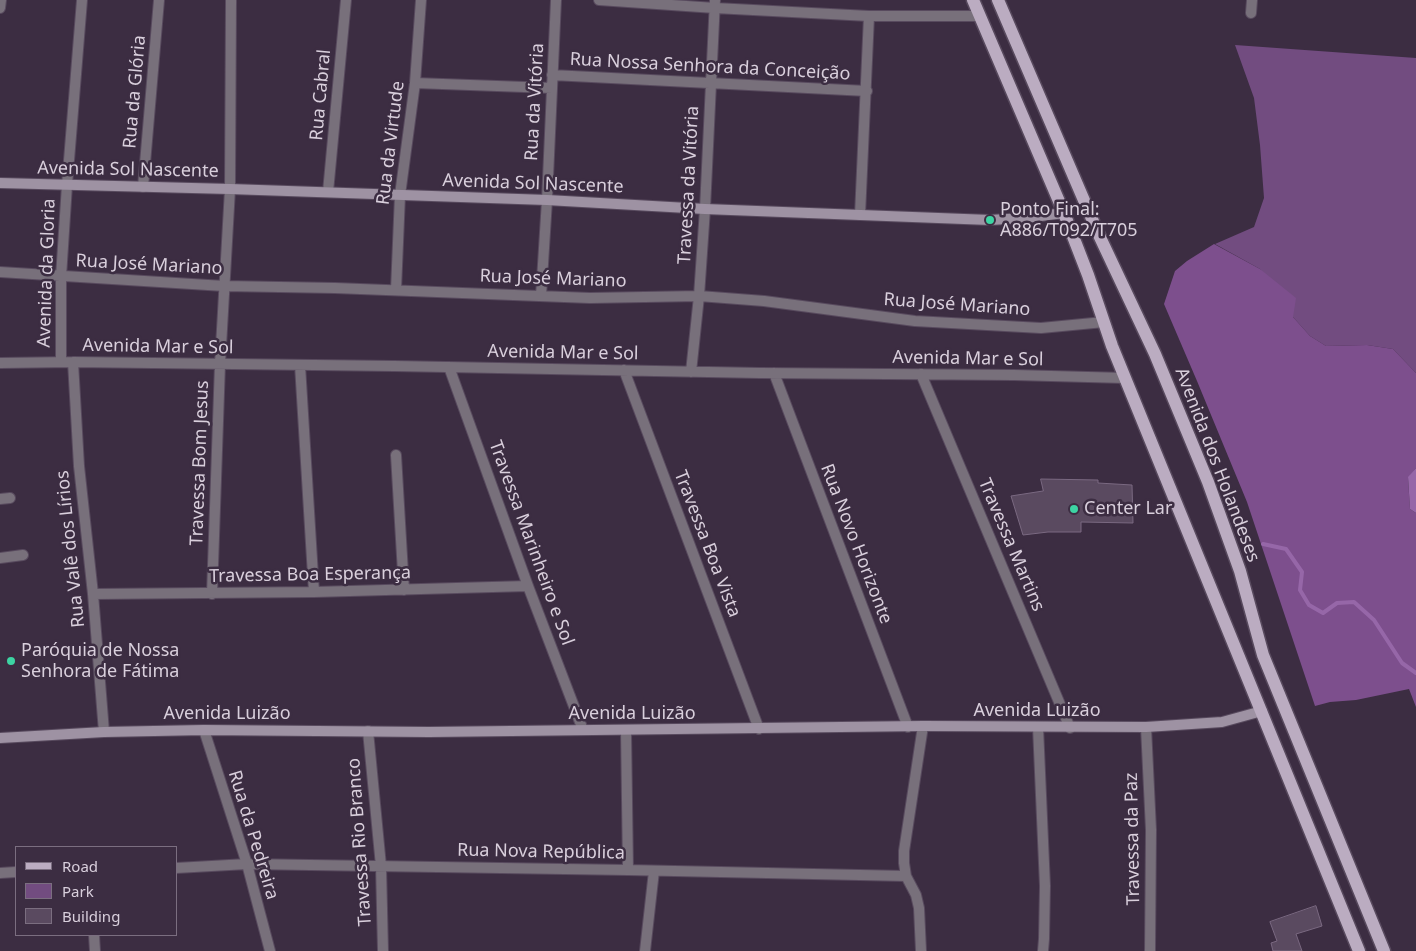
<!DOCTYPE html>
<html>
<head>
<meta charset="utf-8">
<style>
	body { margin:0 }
	#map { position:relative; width:1416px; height:951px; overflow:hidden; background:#3c2d42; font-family:"Noto Sans",sans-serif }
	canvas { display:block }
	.legend { position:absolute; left:15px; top:846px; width:162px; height:90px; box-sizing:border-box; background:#3c2d42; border:1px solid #7b6e80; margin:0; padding:6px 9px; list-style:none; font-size:15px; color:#d9cfdc }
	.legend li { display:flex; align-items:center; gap:10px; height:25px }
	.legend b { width:25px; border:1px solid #7b6e80 }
</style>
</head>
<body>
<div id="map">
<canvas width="1416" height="951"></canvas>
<ul class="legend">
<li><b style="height:6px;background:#bbacc1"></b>Road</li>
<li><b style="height:14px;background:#724c80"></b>Park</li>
<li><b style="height:14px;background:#5a4a60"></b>Building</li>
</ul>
</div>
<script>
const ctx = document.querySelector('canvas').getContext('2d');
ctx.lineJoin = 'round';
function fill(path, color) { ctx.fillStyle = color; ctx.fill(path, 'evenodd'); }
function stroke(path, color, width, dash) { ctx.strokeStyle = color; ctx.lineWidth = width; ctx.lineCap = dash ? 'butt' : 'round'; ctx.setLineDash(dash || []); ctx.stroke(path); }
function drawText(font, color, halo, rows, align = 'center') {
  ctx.font = font + ' "Noto Sans",sans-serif'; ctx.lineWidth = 5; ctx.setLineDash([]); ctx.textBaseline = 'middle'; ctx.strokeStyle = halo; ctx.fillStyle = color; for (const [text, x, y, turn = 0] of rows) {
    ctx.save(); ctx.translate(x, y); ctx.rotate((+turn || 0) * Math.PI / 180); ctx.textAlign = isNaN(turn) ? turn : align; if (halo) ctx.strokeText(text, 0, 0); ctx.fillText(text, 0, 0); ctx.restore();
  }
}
fill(new Path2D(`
	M 1235,45 L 1416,58 L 1416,373 L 1393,349 L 1367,345 L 1326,346 L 1310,336 L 1293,317 L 1260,269 L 1215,244 L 1254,227 L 1264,198 L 1260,145 L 1254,98 Z`), '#724c80');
fill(new Path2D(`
	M 1214,244 L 1260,269 L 1296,298 L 1293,317 L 1310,336 L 1326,346 L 1367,345 L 1393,349 L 1416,373 L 1416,468 L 1408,478 L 1410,509 L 1416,513 L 1416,707 L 1409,689 L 1356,700 L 1330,702 L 1315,706 L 1247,502 L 1197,381 L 1164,304 L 1175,271 L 1187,261 Z`), '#7d4f8d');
fill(new Path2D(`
	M 1416,468 L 1416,513 L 1410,509 L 1408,477 Z`), '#9667a8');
stroke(new Path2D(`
	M 1263,544 L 1286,549 L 1302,572 L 1300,590 L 1309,605 L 1323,613 L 1337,603 L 1354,602 L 1374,620 L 1402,663 L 1416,673`), '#9667a8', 4);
const building = new Path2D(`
	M 1041,479 L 1098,480 L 1098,483 L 1132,485 L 1133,523 L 1081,522 L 1081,532 L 1048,532 L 1023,535 L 1011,496 L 1043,491 Z
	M 1316,906 L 1322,926 L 1296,934 L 1302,951 L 1273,951 L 1271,943 L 1277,941 L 1270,922 Z`);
fill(building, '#5a4a60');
stroke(building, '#7a6981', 1);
const street = new Path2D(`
	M 599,0 L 715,8 L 869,16 L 980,16
	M 0,8 L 1,0
	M 1251,13 L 1252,0
	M 552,75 L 867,91
	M 415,83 L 552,88
	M 143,187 L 159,0
	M 328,192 L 346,0
	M 860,215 L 869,16
	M 0,272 L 224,286 L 335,288 L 590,298 L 699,296 L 764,301 L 915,321 L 1041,328 L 1104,322
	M 396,290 L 400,195 L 415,83 L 421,0
	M 541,296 L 547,200 L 556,0
	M 61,362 L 61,277 L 67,185 L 82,0
	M 73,362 L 79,466 L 93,594 L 104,732
	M 0,363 L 73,362 L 394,366 L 760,373 L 1014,375 L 1125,378
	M 300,365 L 314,592
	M 449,367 L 528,586 L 583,730
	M 624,370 L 759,729
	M 691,372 L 699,296 L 705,209 L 715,0
	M 774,373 L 908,727
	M 921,374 L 1070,728
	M 396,455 L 404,590
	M 0,499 L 10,498
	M 0,558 L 23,555
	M 93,594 L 314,592 L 528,586
	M 212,594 L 220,364 L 230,189 L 231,0
	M 1038,727 L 1045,886 L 1044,939 L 1043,951
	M 1146,727 L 1151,830 L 1150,951
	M 204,730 L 247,864 L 270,951
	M 626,730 L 628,870
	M 368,731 L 381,866 L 383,951
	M 176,868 L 247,864 L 628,870 L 906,876
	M 0,873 L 16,872
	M 94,935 L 95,951
	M 645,951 L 654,871
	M 921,951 L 919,908 L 916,895 L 906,876 L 904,863 L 904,851 L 923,726`);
const secondary = new Path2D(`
	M 0,183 L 230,189 L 547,200 L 705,209 L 990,220 L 1025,218 L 1064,213
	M 0,738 L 104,732 L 204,730 L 429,732 L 923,726 L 1146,727 L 1222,722 L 1262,711`);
const primary = new Path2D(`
	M 973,0 L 1064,213 L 1088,275 L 1112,346 L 1359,951
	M 998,0 L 1098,233 L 1155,354 L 1208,482 L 1240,571 L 1263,655 L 1384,951`);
stroke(street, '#584a5e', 12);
stroke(secondary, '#584a5e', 12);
stroke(primary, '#584a5e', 15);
stroke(street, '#78707b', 10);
stroke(secondary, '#9e92a3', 10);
stroke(primary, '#bbacc1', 12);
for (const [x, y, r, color] of [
	[990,220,5,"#3dd4a3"],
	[1074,509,5,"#3dd4a3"],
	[11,661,5,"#3dd4a3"]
]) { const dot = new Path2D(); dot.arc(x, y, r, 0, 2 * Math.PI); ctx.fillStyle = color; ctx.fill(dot); stroke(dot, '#3c2d42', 2); }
drawText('18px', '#d9cfdc', '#3c2d42', [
	["Rua Nossa Senhora da Conceição",710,67,3],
	["Rua da Glória",135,92,-85],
	["Rua Cabral",321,95,-85],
	["Rua da Vitória",535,102,-87],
	["Rua da Virtude",391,143,-83],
	["Avenida Sol Nascente",128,170,1],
	["Avenida Sol Nascente",533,184,2],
	["Travessa da Vitória",689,185,-87],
	["Rua José Mariano",149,265,3],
	["Avenida da Gloria",47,273,-88],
	["Rua José Mariano",553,279,2],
	["Rua José Mariano",957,305,4],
	["Avenida Mar e Sol",158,347,1],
	["Avenida Mar e Sol",563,353,1],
	["Avenida Mar e Sol",968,359,1],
	["Travessa Bom Jesus",200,463,-88],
	["Avenida dos Holandeses",1217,465,69],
	["Travessa Marinheiro e Sol",531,543,70],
	["Travessa Boa Vista",707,544,69],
	["Rua Novo Horizonte",856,544,69],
	["Travessa Martins",1011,545,67],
	["Rua Valê dos Lírios",71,549,-96],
	["Travessa Boa Esperança",310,575,-1],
	["Avenida Luizão",1037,711],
	["Avenida Luizão",227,714],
	["Avenida Luizão",632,714],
	["Rua da Pedreira",253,835,73],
	["Travessa da Paz",1133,839,-91],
	["Travessa Rio Branco",360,842,-94],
	["Rua Nova República",541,852,1]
]);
drawText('18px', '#d9cfdc', '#3c2d42', [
	["Ponto Final:",1000,210],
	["A886/T092/T705",1000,231],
	["Center Lar",1084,509],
	["Paróquia de Nossa",21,651],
	["Senhora de Fátima",21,672]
], 'left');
</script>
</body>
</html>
